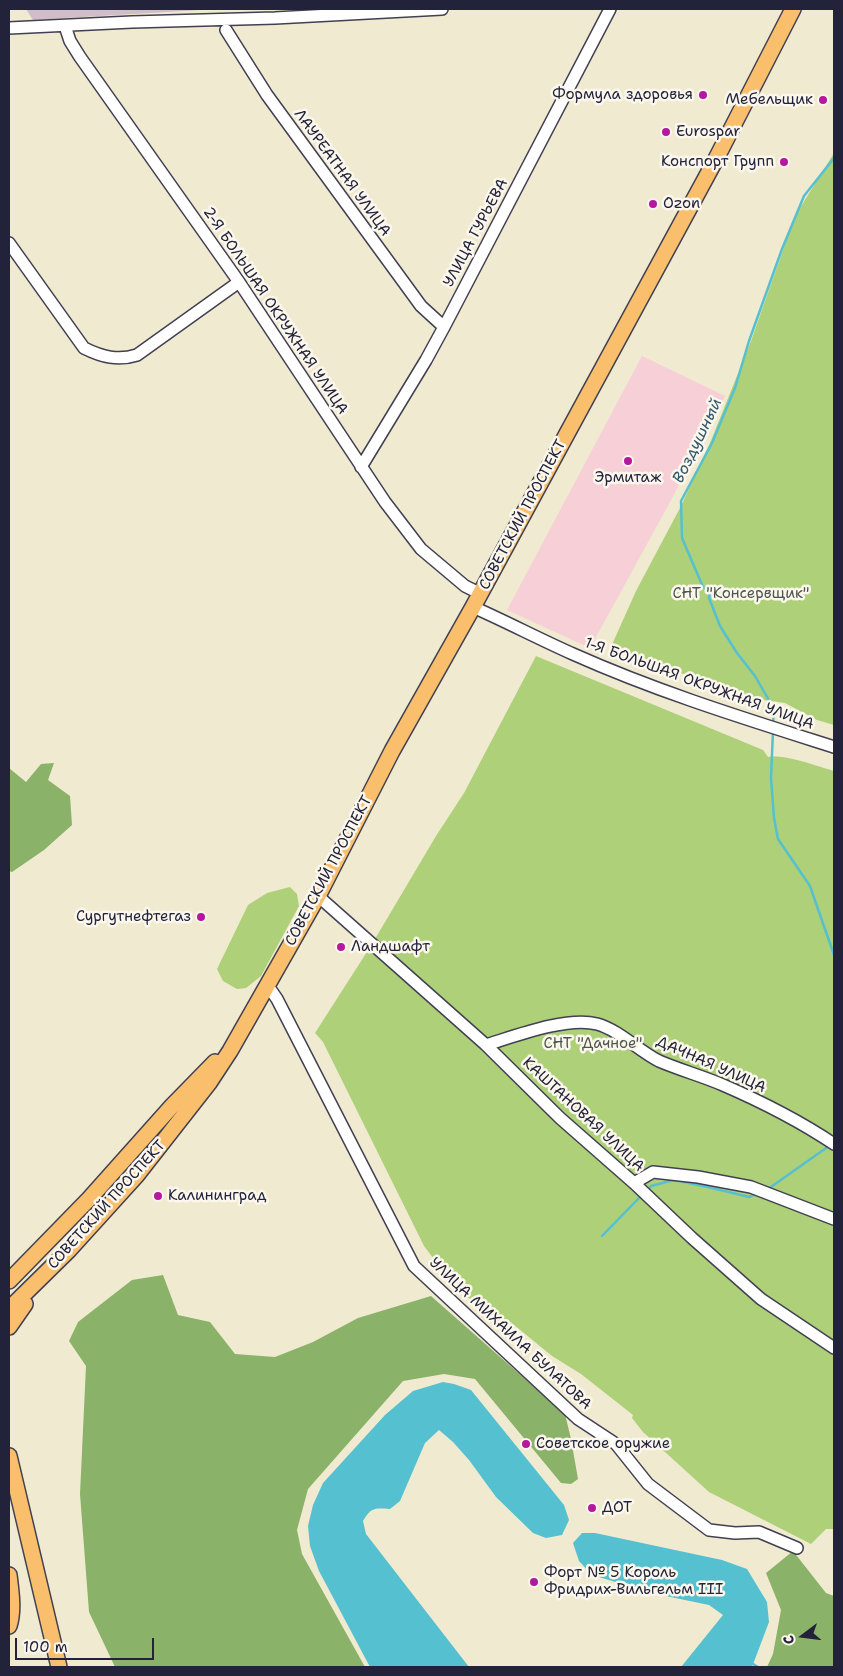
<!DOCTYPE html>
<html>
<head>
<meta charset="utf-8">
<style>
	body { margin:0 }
	#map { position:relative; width:843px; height:1676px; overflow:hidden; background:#f0ead1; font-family:"Shantell Sans",sans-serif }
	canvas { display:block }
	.frame { position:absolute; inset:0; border:10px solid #22223b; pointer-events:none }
	.north { position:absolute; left:778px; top:1611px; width:50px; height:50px; -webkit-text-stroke:4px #fbf7ec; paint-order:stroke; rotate:255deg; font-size:14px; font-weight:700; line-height:20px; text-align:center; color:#22223b }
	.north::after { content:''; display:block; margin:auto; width:18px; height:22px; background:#22223b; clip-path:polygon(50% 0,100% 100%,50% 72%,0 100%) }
	.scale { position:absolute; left:15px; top:1638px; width:139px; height:22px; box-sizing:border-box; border:2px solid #22223b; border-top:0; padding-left:6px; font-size:15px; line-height:18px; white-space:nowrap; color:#22223b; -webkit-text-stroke:4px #fbf7ec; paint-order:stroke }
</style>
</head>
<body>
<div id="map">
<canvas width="843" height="1676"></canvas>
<div class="frame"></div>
<div class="north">С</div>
<div class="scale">100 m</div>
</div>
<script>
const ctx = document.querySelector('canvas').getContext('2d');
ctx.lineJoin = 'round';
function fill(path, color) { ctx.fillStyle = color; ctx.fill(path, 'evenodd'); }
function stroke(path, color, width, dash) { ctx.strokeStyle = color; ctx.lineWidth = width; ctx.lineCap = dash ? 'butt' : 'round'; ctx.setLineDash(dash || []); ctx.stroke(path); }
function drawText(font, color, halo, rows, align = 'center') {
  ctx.font = font + ' "Shantell Sans",sans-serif'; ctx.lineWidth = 5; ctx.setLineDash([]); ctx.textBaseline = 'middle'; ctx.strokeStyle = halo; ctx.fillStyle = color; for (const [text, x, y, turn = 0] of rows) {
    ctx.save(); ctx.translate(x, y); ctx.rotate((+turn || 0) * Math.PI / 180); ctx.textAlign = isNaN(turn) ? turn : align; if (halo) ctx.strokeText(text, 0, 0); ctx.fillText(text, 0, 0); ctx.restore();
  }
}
fill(new Path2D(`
	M 642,356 L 725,396 L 669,504 L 590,648 L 507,610 Z`), '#f6cfd7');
fill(new Path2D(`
	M 26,9 L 218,9 L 33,20 Z`), '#d1bdc9');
fill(new Path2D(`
	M 834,153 L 834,725 L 817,720 L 785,703 L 757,699 L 610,649 L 636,591 L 680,508 L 710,443 L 751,341 L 795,216 Z
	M 536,656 L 763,750 L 768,757 C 786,754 816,766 834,771 L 834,1529 L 826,1529 L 811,1544 L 709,1492 L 643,1432 L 632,1418 L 633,1415 L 581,1374 L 552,1356 L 508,1320 L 502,1327 L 464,1294 L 469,1288 L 440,1267 L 424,1246 L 323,1042 L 315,1033 L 372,944 L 436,836 L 464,793 Z
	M 290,887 L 297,894 L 299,906 L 261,976 L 246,988 L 237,989 L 223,981 L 217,969 L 248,905 L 267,893 Z`), '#aed079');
fill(new Path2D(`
	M 54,763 L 48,780 L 70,796 L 72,825 L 44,850 L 12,872 L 9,871 L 9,768 L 26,782 L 41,764 Z
	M 163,1275 L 178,1315 L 210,1322 L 235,1354 L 275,1357 L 313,1342 L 358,1318 L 431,1296 L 565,1414 L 571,1439 L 578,1479 L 571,1484 L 561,1483 L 475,1379 L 444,1374 L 403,1381 L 308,1489 L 297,1530 L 302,1554 L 365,1667 L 115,1667 L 89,1612 L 80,1494 L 86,1366 L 69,1341 L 78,1322 L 132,1280 Z
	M 793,1551 L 826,1593 L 834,1596 L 834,1667 L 767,1667 L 773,1654 L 781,1610 L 766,1573 Z`), '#8ab269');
fill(new Path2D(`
	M 443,1382 L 454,1384 L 471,1390 L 564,1505 L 569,1520 L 562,1535 L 546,1538 L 533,1533 L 496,1497 L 469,1460 L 453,1442 L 439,1430 L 425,1443 L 400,1501 L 390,1509 C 375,1508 371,1507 363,1521 L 366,1534 L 469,1667 L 370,1667 L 319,1571 L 310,1546 L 308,1526 L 313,1505 L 323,1483 L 385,1415 L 413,1391 Z
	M 582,1533 L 595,1533 L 722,1560 L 747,1569 L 767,1602 L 769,1622 L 752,1667 L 681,1667 L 723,1615 L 709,1605 L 656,1594 L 592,1575 L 579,1561 L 573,1543 Z`), '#55c0d0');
stroke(new Path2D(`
	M 773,725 L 774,709 L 755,676 L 737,653 L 720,626 L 709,598 L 710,591 L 703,587 L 682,538 L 681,501 L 712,443 L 735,388 L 749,341 L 782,249 L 804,196 L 834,158
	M 773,731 L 771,778 L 774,818 L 778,839 L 810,886 L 834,955
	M 768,1189 L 829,1146
	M 647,1191 L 651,1186 L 674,1180 L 708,1187 L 749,1197 L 756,1194
	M 602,1236 L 641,1196
	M 753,1664 L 758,1667`), '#55c0d0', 2.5);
const minor = new Path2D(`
	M 65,26 L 70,41 L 80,57 L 239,282 L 385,502 L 421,549 L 465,586 L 481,594
	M 9,28 L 132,22 L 275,18 L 442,9
	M 226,30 L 267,95 L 421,306 L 444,327
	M 9,243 L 84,348 C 102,357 118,361 137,355 L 239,282
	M 361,467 L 426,360 L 444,327 L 610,9
	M 473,607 C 507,622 539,639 573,654 C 658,692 746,719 834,747
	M 318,896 L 486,1045 L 560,1118 L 634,1183 L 692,1238 L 761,1299 L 834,1348
	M 268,986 L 277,999 L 414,1266 L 578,1419 L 616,1444 L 648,1484 L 709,1530 L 735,1533 L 759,1532 L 797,1548
	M 486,1045 C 515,1036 568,1016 597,1024 C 619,1030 639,1051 659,1061 C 680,1070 702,1076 723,1085 C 760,1101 801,1122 834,1144
	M 634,1183 L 653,1172 L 698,1177 L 751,1187 L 834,1219`);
const major = new Path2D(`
	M 9,1281 L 89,1199 L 172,1106 L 215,1062
	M 9,1309 L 69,1250 L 137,1175 L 209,1083 L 230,1051 L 318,896 L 392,751 L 473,607 L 716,159 L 793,9
	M 9,1327 L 25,1304
	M 9,1456 L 59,1667
	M 9,1575 C 11,1591 14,1611 9,1626`);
stroke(minor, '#414052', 14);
stroke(major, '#414052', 18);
stroke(minor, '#fff', 11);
stroke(major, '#f9bf6d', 15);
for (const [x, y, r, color] of [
	[703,95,5,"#b5179e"],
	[823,100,5,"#b5179e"],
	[666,132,5,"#b5179e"],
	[784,162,5,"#b5179e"],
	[653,204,5,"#b5179e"],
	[628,461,5,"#b5179e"],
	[201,917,5,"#b5179e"],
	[341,947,5,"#b5179e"],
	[158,1196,5,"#b5179e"],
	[526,1444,5,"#b5179e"],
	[592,1508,5,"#b5179e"],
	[534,1582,5,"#b5179e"]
]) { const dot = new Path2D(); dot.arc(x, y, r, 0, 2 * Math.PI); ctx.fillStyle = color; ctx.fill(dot); stroke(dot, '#fbf7ec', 2); }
drawText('15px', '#22223b', '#fbf7ec', [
	["Формула здоровья",693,95,"right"],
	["Мебельщик",813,100,"right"],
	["Eurospar",676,132],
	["Конспорт Групп",774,162,"right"],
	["Ozon",663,204],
	["Эрмитаж",628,478,"center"],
	["Сургутнефтегаз",191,917,"right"],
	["Ландшафт",351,947],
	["Калининград",168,1196],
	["Советское оружие",536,1444],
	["ДОТ",602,1508],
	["Форт № 5 Король",544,1573],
	["Фридрих-Вильгельм III",544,1590]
], 'left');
drawText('15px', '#22223b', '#fbf7ec', [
	["ЛАУРЕАТНАЯ УЛИЦА",342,173,54],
	["УЛИЦА ГУРЬЕВА",476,233,-62],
	["2-Я БОЛЬШАЯ ОКРУЖНАЯ УЛИЦА",275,311,56],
	["СОВЕТСКИЙ ПРОСПЕКТ",523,515,-62],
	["1-Я БОЛЬШАЯ ОКРУЖНАЯ УЛИЦА",699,684,20],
	["СОВЕТСКИЙ ПРОСПЕКТ",329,871,-62],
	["ДАЧНАЯ УЛИЦА",711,1065,24],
	["КАШТАНОВАЯ УЛИЦА",583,1115,43],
	["СОВЕТСКИЙ ПРОСПЕКТ",107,1205,-48],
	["УЛИЦА МИХАИЛА БУЛАТОВА",510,1334,43]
]);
drawText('15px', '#4c564e', '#fbf7ec', [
	["СНТ \"Консервщик\"",741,594],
	["СНТ \"Дачное\"",593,1044]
]);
drawText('italic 16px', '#34596f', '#fbf7ec', [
	["Воздушный",698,441,-64]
]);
</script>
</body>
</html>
